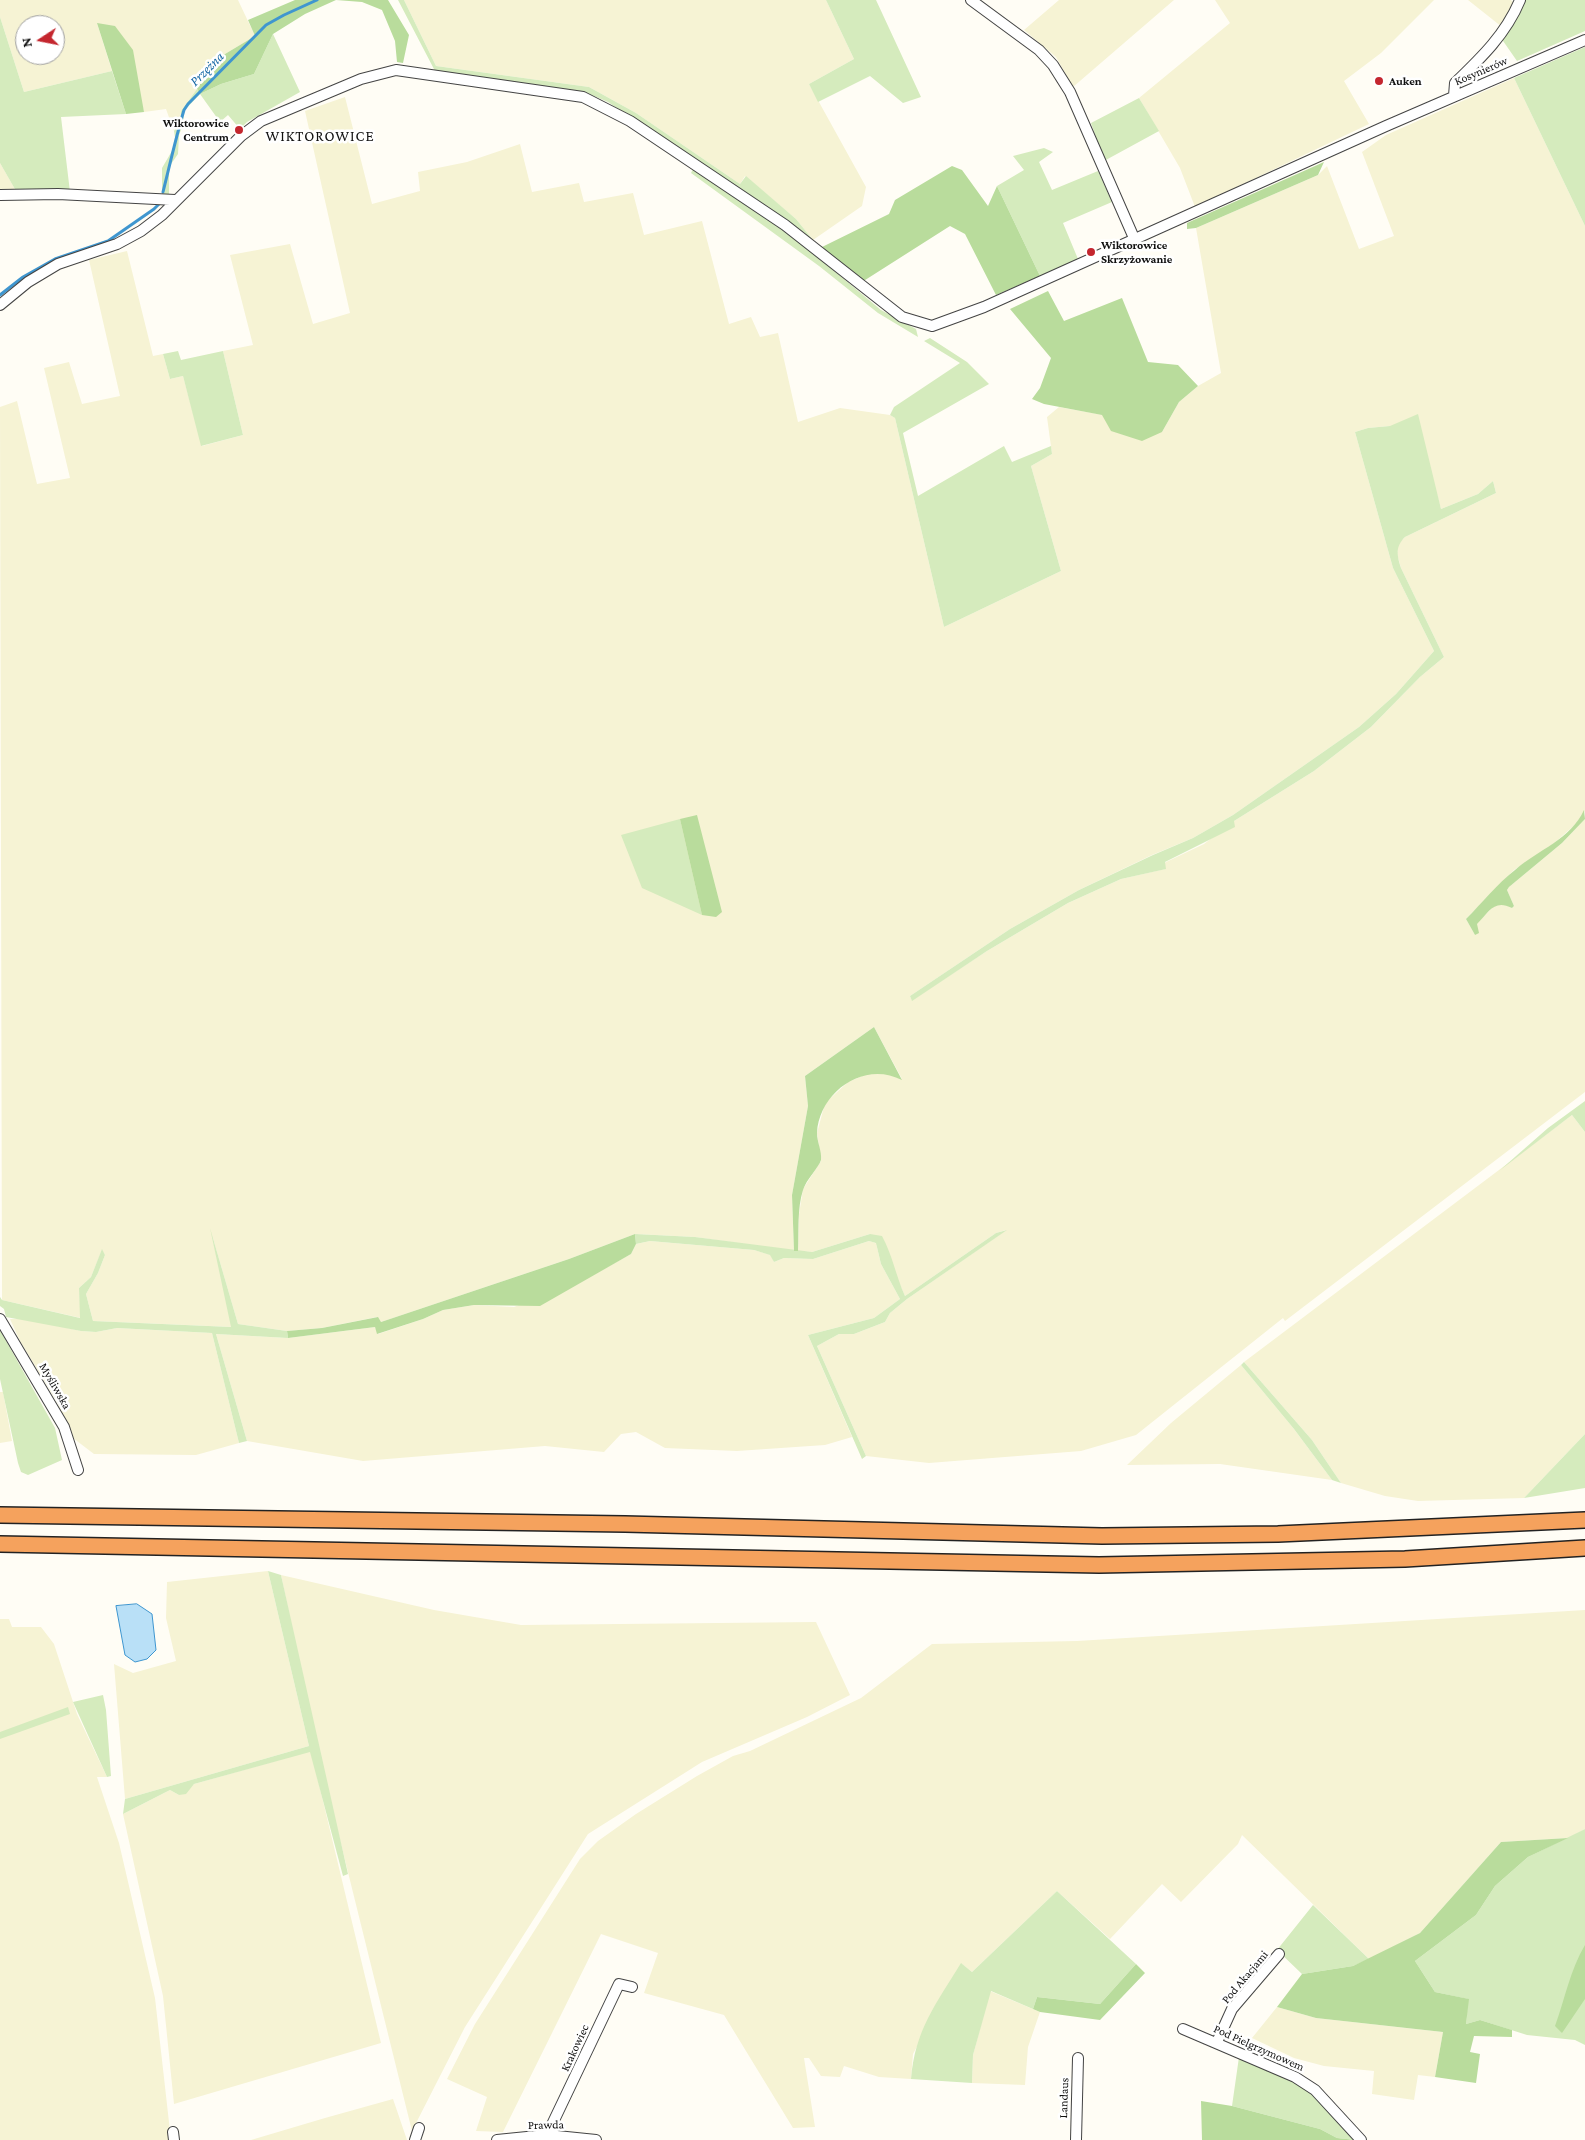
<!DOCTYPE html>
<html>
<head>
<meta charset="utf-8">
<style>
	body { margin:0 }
	#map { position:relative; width:1585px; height:2140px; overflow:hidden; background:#fffdf5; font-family:"Crimson Pro",serif }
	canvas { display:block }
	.north { position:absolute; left:15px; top:15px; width:50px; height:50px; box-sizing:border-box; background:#fff; border:1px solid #a0a0a0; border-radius:50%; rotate:259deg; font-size:14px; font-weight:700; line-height:20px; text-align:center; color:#111 }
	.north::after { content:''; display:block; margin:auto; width:18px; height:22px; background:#c4262e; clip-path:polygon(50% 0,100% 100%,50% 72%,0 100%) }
</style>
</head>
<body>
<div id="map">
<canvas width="1585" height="2140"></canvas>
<div class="north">N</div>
</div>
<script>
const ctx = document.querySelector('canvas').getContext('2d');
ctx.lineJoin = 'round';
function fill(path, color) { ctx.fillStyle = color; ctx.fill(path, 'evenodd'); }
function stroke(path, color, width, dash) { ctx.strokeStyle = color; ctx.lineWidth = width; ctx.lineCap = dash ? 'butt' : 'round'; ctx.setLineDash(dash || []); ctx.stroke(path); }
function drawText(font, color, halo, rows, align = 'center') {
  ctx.font = font + ' "Crimson Pro",serif'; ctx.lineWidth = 5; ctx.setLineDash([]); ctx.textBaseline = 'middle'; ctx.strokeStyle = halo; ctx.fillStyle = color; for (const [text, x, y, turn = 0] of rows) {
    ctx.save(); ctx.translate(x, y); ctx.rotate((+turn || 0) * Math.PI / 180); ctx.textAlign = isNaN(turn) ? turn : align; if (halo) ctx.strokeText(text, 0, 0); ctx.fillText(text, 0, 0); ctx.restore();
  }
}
fill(new Path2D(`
	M 0,0 L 238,0 L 255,36 L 220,57 L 192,80 L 197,89 L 181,111 L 181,118 L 174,131 L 166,109 L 144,112 L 138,90 L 97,23 L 112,71 L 24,92 L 0,17 ZM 25,25 L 55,25 L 55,55 L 25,55 Z
	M 404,0 L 826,0 L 854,59 L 809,84 L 866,187 L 862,206 L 813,240 L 796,219 L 745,176 L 740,184 L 636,113 L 589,87 L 436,66 Z
	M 1059,0 L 1174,0 L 1073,87 L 1056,57 L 1024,30 Z
	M 1215,0 L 1434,0 L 1381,53 L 1344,81 L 1369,124 L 1195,207 L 1180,168 L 1139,98 L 1230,23 Z
	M 1468,0 L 1511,0 L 1513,2 L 1510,15 L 1502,27 Z
	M 1514,78 L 1585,226 L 1585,811 L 1577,823 L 1552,845 L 1514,870 L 1466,919 L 1475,935 L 1476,924 L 1496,904 L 1503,903 L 1512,908 L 1514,906 L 1507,890 L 1509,887 L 1562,843 L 1585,819 L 1585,1092 L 1285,1321 L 1283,1318 L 1136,1435 L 1081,1451 L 929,1463 L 866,1456 L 817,1346 L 839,1334 L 854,1334 L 885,1322 L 890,1313 L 907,1299 L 1006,1230 L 996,1233 L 905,1296 L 896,1276 L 870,1234 L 812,1252 L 798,1251 L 799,1214 L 803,1189 L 821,1161 L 817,1133 L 825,1103 L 848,1082 L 867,1074 L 891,1074 L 902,1079 L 874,1027 L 805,1076 L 808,1106 L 792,1195 L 794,1251 L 695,1237 L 635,1234 L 569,1259 L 381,1322 L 377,1317 L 322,1328 L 287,1331 L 238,1324 L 212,1235 L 232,1327 L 93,1321 L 86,1294 L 98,1273 L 105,1255 L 102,1250 L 91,1277 L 79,1288 L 81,1318 L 2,1300 L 0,407 L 17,401 L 37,484 L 70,478 L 44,368 L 69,362 L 82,404 L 120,396 L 89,260 L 127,251 L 153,356 L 163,354 L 170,379 L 183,376 L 202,446 L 243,435 L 223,351 L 253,345 L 230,255 L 290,244 L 313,324 L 350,313 L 305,111 L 345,97 L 372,204 L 420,191 L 418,172 L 467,162 L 520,144 L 532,192 L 579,183 L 584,202 L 633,193 L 644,235 L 702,221 L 729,324 L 751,317 L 760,337 L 778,333 L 798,422 L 840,408 L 890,415 L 895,418 L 944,627 L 1061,571 L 1031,466 L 1052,454 L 1047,417 L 1059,407 L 1103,415 L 1162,432 L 1179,402 L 1198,386 L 1221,373 L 1196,228 L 1318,175 L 1327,166 L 1359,249 L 1394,236 L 1362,152 L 1386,135 ZM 1390,426 L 1431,473 L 1441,509 L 1478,494 L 1493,481 L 1496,493 L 1405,537 L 1398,544 L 1397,554 L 1401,568 L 1444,657 L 1420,677 L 1371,727 L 1314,771 L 1234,821 L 1204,844 L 1164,863 L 1165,869 L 1121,879 L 1068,903 L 987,951 L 912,1000 L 910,996 L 1010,929 L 1079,890 L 1152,855 L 1193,838 L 1233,815 L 1359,727 L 1396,694 L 1434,651 L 1393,568 L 1355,432 L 1368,428 Z
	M 0,163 L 16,191 L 0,191 Z
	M 1572,1115 L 1585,1132 L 1585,1434 L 1524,1498 L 1418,1501 L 1385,1496 L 1341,1483 L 1312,1440 L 1244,1362 Z
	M 650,1241 L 754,1250 L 771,1255 L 774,1262 L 784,1258 L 813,1259 L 869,1241 L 876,1243 L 881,1264 L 900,1299 L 874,1318 L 808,1335 L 852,1437 L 825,1445 L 737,1451 L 665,1448 L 636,1432 L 621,1434 L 604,1452 L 545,1446 L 363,1461 L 247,1441 L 216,1334 L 288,1338 L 375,1327 L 378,1334 L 423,1319 L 443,1310 L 474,1305 L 514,1307 L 580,1282 L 631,1254 L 636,1244 Z
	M 10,1319 L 26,1319 L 81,1331 L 96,1332 L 117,1328 L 212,1333 L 239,1443 L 196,1455 L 94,1454 L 73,1438 L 57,1402 L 20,1341 Z
	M 1241,1365 L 1294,1429 L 1332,1480 L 1220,1464 L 1127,1465 L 1171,1423 Z
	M 0,1392 L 3,1392 L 12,1441 L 0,1443 Z
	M 268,1571 L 309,1746 L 125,1799 L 114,1664 L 133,1673 L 176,1661 L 166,1618 L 167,1582 Z
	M 281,1575 L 434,1610 L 521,1625 L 816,1622 L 850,1695 L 807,1717 L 702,1762 L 588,1834 L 465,2027 L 412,2131 L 320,1759 Z
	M 1585,1610 L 1585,1829 L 1568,1838 L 1501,1842 L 1420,1933 L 1369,1959 L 1242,1835 L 1238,1844 L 1181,1902 L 1162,1884 L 1110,1939 L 1057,1891 L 972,1972 L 962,1964 L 913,2054 L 911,2079 L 879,2077 L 844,2066 L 840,2077 L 821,2076 L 809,2058 L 804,2058 L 815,2127 L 793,2128 L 724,2015 L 644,1993 L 658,1953 L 601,1934 L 503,2132 L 476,2131 L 487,2097 L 447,2079 L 475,2024 L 580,1859 L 598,1841 L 636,1814 L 697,1776 L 733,1756 L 750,1751 L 861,1698 L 932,1644 L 1077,1641 Z
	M 0,1619 L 9,1619 L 12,1627 L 41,1627 L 54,1644 L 77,1714 L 107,1777 L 97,1777 L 119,1843 L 155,1998 L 171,2140 L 0,2140 Z
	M 311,1751 L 381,2043 L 174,2104 L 163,1996 L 123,1814 L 170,1790 L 179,1795 L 194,1784 Z
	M 990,1991 L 1040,2012 L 1028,2047 L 1025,2085 L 972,2083 L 973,2055 Z
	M 1277,2007 L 1316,2018 L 1443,2032 L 1435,2077 L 1418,2075 L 1414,2100 L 1372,2094 L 1374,2071 L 1324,2066 L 1294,2058 L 1252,2038 Z
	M 393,2099 L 407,2140 L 251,2140 L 325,2118 Z`), '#f6f3d4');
fill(new Path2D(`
	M 398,0 L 404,0 L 436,66 L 589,87 L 636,113 L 740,184 L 746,176 L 796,219 L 813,240 L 608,102 L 587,93 L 435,71 Z
	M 826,0 L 876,0 L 921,97 L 903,103 L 870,76 L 818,102 L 809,84 L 854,59 Z
	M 1522,0 L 1585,0 L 1585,31 L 1517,61 L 1501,38 Z
	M 0,17 L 24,92 L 112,71 L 126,114 L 61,117 L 70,192 L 16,191 L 0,163 Z
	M 273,34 L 300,92 L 247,122 L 240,129 L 228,115 L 220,122 L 200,94 L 183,112 L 184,122 L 179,135 L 178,154 L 169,167 L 169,194 L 162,194 L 162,168 L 176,144 L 174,131 L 181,118 L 181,111 L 197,89 L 200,94 L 221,84 L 254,74 Z
	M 1585,47 L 1585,226 L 1514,78 Z
	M 1139,98 L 1159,131 L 1104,161 L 1091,123 Z
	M 1044,148 L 1053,152 L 1039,162 L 1052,190 L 1098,171 L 1112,202 L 1063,223 L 1078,259 L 1040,276 L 997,186 L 1024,170 L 1013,156 Z
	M 693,169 L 790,234 L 881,310 L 916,329 L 918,337 L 878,313 L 819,266 L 691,173 Z
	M 930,338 L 967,362 L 989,384 L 903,433 L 918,496 L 1004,446 L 1012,462 L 1051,446 L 1052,454 L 1031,466 L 1061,571 L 944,627 L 895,418 L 890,415 L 894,407 L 960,363 L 924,341 Z
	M 178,351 L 181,360 L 223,351 L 243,435 L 201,446 L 183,376 L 170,379 L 163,354 Z
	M 1418,414 L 1441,509 L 1478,494 L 1493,481 L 1496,493 L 1405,537 C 1395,547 1397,555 1401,568 L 1444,657 L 1420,677 L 1371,727 L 1314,771 L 1234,821 L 1235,827 L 1165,862 L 1166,869 L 1121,879 L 1068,903 L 987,951 L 912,1001 L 910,996 L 1010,929 L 1079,890 L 1153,855 L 1193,838 L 1233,815 L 1359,727 L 1396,694 L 1434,651 L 1393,568 L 1355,432 L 1368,428 L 1390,426 Z
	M 680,819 L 702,915 L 642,888 L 621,835 Z
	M 1585,1101 L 1585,1132 L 1572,1115 L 1499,1171 L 1548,1128 Z
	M 210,1228 L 238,1324 L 287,1331 L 288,1338 L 216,1334 L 247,1441 L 239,1443 L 212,1333 L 117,1328 L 96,1332 L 81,1331 L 6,1317 L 4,1309 L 0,1306 L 0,1297 L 2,1300 L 80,1318 L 79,1288 L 91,1277 L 102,1249 L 105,1255 L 98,1273 L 86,1294 L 93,1321 L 231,1327 Z
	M 1007,1230 L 907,1299 L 890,1313 L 885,1322 L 854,1334 L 839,1334 L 817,1346 L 866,1456 L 862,1459 L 808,1335 L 874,1318 L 900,1299 L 881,1264 L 876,1243 L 869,1241 L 813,1259 L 784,1258 L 774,1262 L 770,1255 L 754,1250 L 650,1241 L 636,1244 L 635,1234 L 695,1237 L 812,1252 L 870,1234 L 882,1236 C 892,1254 896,1276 905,1296 L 996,1233 Z
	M 0,1330 L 55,1428 L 62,1460 L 28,1475 L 21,1472 L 18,1463 L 0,1379 Z
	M 1244,1362 L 1312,1440 L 1341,1483 L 1332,1480 L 1294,1429 L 1241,1365 Z
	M 1585,1434 L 1585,1488 L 1524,1498 Z
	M 268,1571 L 281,1575 L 348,1874 L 343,1876 L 310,1752 L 194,1784 L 186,1794 L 179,1795 L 170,1790 L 123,1814 L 125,1799 L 309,1746 Z
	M 103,1695 L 106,1710 L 111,1776 L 107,1777 L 73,1702 Z
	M 68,1707 L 70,1714 L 0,1739 L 0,1732 Z
	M 1585,1829 L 1585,2045 L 1575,2040 L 1527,2035 L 1480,2020 L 1466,2024 L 1468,1999 L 1435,1992 L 1415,1961 L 1476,1915 L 1495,1886 L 1528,1857 Z
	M 1057,1891 L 1136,1964 L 1100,2004 L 1037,1997 L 1033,2009 L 991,1991 L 973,2055 L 972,2083 L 911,2079 C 915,2030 936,2004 961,1963 L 972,1972 Z
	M 1313,1905 L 1369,1959 L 1353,1966 L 1302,1974 L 1277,1950 Z
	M 1239,2057 L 1288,2077 L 1317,2096 L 1356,2140 L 1337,2138 L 1320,2129 L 1232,2106 Z`), '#d5ebbd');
fill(new Path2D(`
	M 295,0 L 388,0 L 409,35 L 403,63 L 397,62 L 395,41 L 382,10 L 362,2 L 336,0 L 305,14 L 273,34 L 254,74 L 221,84 L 200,94 L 192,80 L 220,57 L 255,36 L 248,20 Z
	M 97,23 L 115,26 L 133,50 L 144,112 L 126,114 Z
	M 1324,162 L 1318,175 L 1196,228 L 1187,229 L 1187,223 Z
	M 952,166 L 962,170 L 988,206 L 997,186 L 1040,276 L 996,295 L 965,234 L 950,226 L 862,282 L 820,248 L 889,214 L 895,200 Z
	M 1048,291 L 1064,321 L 1122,298 L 1148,362 L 1178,365 L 1198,386 L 1179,402 L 1162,432 L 1142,441 L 1111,431 L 1102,415 L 1044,404 L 1032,399 L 1040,388 L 1051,358 L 1010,309 Z
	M 1584,810 L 1585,819 L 1562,843 L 1509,887 L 1507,890 L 1514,906 L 1512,908 C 1494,899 1489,912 1477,924 L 1479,933 L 1475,935 L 1466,919 C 1482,903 1497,884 1515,870 C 1538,850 1571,839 1584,810 Z
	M 697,815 L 722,912 L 716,917 L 702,915 L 680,819 Z
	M 874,1027 L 902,1080 C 864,1060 819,1092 817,1133 C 817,1142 822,1151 821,1160 C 819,1167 806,1180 803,1190 C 797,1209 799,1231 798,1251 L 794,1251 L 792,1195 L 808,1106 L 805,1076 Z
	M 635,1234 L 636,1244 L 631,1254 L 540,1306 L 474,1305 L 443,1310 L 423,1319 L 377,1334 L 375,1327 L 288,1338 L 287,1331 L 322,1328 L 378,1317 L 381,1322 L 569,1259 Z
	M 1568,1838 L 1528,1857 L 1495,1886 L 1476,1915 L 1415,1961 L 1435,1992 L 1469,1999 L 1466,2024 L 1480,2020 L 1512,2030 L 1512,2037 L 1474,2036 L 1470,2052 L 1480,2054 L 1476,2083 L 1435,2077 L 1443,2032 L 1316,2018 L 1277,2007 L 1302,1974 L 1353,1966 L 1420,1933 L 1501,1842 Z
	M 1585,1945 L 1585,1999 L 1562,2033 L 1555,2026 C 1565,1999 1570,1970 1585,1945 Z
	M 1136,1964 L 1145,1973 L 1100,2020 L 1040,2012 L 1033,2009 L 1037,1997 L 1100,2004 Z
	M 1201,2101 L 1232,2106 L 1320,2129 L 1337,2138 L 1356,2140 L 1202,2140 Z`), '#b9dc9c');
const water = new Path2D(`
	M 137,1604 L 152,1614 L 156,1650 L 147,1659 L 135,1662 L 125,1655 L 116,1606 Z`);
fill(water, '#b9e0f7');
stroke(water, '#3f96cf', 1);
stroke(new Path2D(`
	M 163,192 C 170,164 176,137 184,110 L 188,104 L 266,25 L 284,15 L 317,0
	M 0,295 L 23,277 L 55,259 L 108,241 L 154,209 L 161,202`), '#3f96cf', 3);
const minor = new Path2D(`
	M 971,0 L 1039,50 L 1053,65 L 1070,92 L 1134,238
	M 1454,96 L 1455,83 C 1481,58 1506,34 1520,0
	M 0,195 L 58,194 L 175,200
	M 0,305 L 28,282 L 58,264 L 117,244 L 141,231 L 162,215 L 241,136 L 261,121 L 361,79 L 396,70 L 583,97 L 630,121 L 785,225 L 902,317 L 932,326 L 984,307 L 1386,126 L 1585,40
	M 0,1319 L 64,1427 L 78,1470
	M 1183,2029 L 1295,2077 L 1315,2090 L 1361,2140
	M 1217,2042 L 1232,2009 L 1279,1954
	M 173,2132 L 174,2140
	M 547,2135 L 619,1984 L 632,1987
	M 415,2140 L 419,2128
	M 497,2140 L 547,2135 L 596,2140
	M 1076,2140 L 1078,2058`);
const highway = new Path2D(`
	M 0,1515 L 625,1524 L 1102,1536 L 1278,1534 L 1585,1520
	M 0,1544 L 1099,1565 L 1405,1559 L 1585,1548`);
stroke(minor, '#444', 12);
stroke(highway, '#222', 18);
stroke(minor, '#fff', 10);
stroke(highway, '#f5a25d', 15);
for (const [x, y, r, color] of [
	[1379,81,5,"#c4262e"],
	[239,130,5,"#c4262e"],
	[1091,252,5,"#c4262e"]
]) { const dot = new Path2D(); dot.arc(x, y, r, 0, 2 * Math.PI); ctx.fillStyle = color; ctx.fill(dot); stroke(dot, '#fff', 2); }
drawText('12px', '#111', '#fff', [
	["Kosynierów",1481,71,-23],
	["Myśliwska",55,1386,60],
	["Pod Akacjami",1245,1977,-50],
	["Krakowiec",575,2048,-65],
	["Pod Pielgrzymowem",1259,2048,24],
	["Landaus",1064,2098,-88],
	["Prawda",546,2125,-1]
]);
drawText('bold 12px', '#111', '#fff', [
	["Auken",1389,81],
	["Wiktorowice",229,123,"right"],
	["Centrum",229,137,"right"],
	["Wiktorowice",1101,245],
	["Skrzyżowanie",1101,259]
], 'left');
drawText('italic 14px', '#1768a6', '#fff', [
	["Przężna",207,69,-45]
]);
ctx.letterSpacing = '1px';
drawText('15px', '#111', '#fff', [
	["WIKTOROWICE",320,136]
]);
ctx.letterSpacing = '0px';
</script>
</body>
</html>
